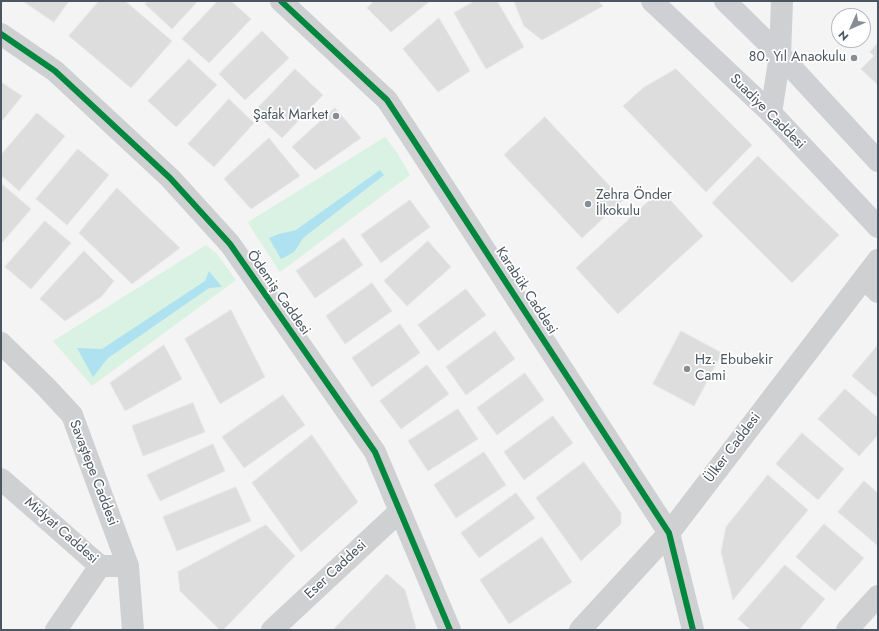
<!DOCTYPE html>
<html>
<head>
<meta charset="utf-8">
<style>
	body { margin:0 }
	#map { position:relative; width:879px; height:631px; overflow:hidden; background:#f4f4f4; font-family:Jost,sans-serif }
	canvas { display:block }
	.frame { position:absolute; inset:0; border:2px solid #4a5661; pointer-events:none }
	.north { position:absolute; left:831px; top:8px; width:40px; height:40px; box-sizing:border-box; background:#fff; border:1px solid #b7bbc0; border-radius:50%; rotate:225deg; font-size:11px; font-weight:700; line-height:16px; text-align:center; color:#4a5661 }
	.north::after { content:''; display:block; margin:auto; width:14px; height:18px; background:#868d94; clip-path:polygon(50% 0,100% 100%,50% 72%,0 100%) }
</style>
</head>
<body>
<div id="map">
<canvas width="879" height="631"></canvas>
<div class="frame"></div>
<div class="north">N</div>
</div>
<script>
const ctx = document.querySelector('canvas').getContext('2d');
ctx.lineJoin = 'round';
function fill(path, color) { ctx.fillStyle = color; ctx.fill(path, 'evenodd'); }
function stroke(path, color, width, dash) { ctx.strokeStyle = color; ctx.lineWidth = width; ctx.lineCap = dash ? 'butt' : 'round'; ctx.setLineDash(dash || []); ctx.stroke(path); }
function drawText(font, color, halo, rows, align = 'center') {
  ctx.font = font + ' Jost,sans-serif'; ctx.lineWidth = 3.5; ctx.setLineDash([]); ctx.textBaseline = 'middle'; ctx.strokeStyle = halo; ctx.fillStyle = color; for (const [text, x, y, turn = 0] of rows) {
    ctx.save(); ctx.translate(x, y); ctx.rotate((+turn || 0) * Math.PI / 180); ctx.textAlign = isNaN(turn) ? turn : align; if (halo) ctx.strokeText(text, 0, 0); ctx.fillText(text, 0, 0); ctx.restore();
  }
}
fill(new Path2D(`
	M 385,137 L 396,151 L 410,175 L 280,272 L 253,231 L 248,222 Z
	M 206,245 L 217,254 L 236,280 L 92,386 L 53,341 Z`), '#d9f2e3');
fill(new Path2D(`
	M 380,170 L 384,175 L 303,238 L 294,252 L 281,259 L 269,238 L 279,234 L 296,230 Z
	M 209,271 L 222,287 L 209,288 L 108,358 L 93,377 L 77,348 L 102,349 L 205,281 Z`), '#aee2f0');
const building = new Path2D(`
	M 23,1 L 69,1 L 54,22 Z
	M 99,1 L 125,1 L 172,41 L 131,88 L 69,36 Z
	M 149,1 L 198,1 L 172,29 L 145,4 Z
	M 218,1 L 231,1 L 251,19 L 209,63 L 182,39 Z
	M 374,1 L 430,1 L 391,32 L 367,8 Z
	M 475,1 L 497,1 L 524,47 L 486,69 L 454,13 Z
	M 514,1 L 598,1 L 603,6 L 542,40 L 524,26 Z
	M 439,18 L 470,71 L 438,92 L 403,49 Z
	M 839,18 L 839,32 L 832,25 Z
	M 262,31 L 289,58 L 245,100 L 219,74 Z
	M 878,43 L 878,85 L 861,69 L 874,56 L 870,52 Z
	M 189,59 L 217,85 L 176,127 L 148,101 Z
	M 295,69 L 323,95 L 282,138 L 254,112 Z
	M 676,69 L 752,145 L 706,192 L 623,106 L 643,88 Z
	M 1,82 L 22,96 L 1,122 Z
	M 229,99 L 254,123 L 214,167 L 188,144 Z
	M 335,108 L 361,138 L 315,170 L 292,147 Z
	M 37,113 L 65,136 L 19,191 L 1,175 L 1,155 Z
	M 545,117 L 623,200 L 582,238 L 504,155 Z
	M 269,138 L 300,176 L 251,209 L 224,179 Z
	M 78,149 L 109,175 L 67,225 L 36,199 Z
	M 758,156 L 839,235 L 792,283 L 712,203 Z
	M 3,185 L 31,209 L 1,244 L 1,187 Z
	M 117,188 L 180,248 L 132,284 L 79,233 Z
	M 661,190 L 703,236 L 618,314 L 576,268 Z
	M 410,200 L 430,227 L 381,263 L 361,235 Z
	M 45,221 L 71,243 L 31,289 L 5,267 Z
	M 344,238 L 363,265 L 315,298 L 296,271 Z
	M 428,241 L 451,267 L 407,306 L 384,281 Z
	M 84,251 L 114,281 L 101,297 L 65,321 L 40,299 Z
	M 372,283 L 392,311 L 345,344 L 326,316 Z
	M 466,289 L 486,315 L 438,351 L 418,325 Z
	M 231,310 L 265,377 L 220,404 L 185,339 Z
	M 400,324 L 420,353 L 372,387 L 352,358 Z
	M 495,331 L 515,359 L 466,395 L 446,367 Z
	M 681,331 L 722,353 L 694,406 L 653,384 Z
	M 164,345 L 182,379 L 125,411 L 110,383 Z
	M 878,345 L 878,398 L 852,376 Z
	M 427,365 L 449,394 L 401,429 L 380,401 Z
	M 525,373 L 544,400 L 497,435 L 477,408 Z
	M 845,389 L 878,418 L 878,435 L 859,456 L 818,419 Z
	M 283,395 L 305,425 L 244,468 L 222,437 Z
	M 193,403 L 205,432 L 143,456 L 132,426 Z
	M 458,409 L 478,439 L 428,471 L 408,441 Z
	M 553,416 L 573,443 L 524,480 L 504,452 Z
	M 802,433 L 844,469 L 818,500 L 776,464 Z
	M 312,435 L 358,502 L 301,552 L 252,483 Z
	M 213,444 L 225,471 L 160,501 L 147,475 Z
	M 484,452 L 506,485 L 456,518 L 434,485 Z
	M 584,462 L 621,513 L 621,524 L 581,561 L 536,498 Z
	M 768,475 L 808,510 L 733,600 L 721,552 L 726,527 Z
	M 864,481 L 878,493 L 877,545 L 838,512 Z
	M 236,487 L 251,521 L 177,551 L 163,517 Z
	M 516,493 L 535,518 L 479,558 L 461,533 Z
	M 824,524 L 864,558 L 835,591 L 796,557 Z
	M 266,525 L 295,556 L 223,630 L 220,630 L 180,591 L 178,572 Z
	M 542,537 L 572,582 L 509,624 L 480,580 Z
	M 785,565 L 825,599 L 799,630 L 751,630 L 738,619 Z
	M 387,574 L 405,590 L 416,628 L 413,630 L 333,630 Z`);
fill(building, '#ddddde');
stroke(building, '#e5e6e7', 1);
stroke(new Path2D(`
	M 281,1 L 387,100 L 414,141 L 669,533 L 693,630
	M 1,34 L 55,71 L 170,178 L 230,244 L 375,452 L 450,630
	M 771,113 L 780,55 L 782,1
	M 864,278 L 878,292
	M 1,343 L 45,386 L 72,415 L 128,566 L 133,630
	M 1,479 L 100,566 L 128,566
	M 56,630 L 100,566
	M 272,630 L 400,511
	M 580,630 L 669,533 L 878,260
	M 847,630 L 878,596`), '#ced0d2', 22);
stroke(new Path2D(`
	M 652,1 L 771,113 L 878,227
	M 725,1 L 780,55 L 878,161`), '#ced0d4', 22);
stroke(new Path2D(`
	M 281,1 L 387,100 L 414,141 L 669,533 L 693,630
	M 1,34 L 55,71 L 170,178 L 230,244 L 375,452 L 450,630`), '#00873e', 6);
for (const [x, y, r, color] of [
	[854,58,4,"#868d94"],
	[336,116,4,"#868d94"],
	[588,204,4,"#868d94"],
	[687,369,4,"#868d94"]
]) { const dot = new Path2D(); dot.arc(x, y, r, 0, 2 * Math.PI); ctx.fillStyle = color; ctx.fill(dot); stroke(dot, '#fff', 1.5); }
drawText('14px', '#4a5661', '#fff', [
	["80. Yıl Anaokulu",846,58],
	["Şafak Market",328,116],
	["Zehra Önder",596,196,"left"],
	["İlkokulu",596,212,"left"],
	["Hz. Ebubekir",695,361,"left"],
	["Cami",695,377,"left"]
], 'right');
drawText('14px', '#4a5661', '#fff', [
	["Suadiye Caddesi",767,112,45],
	["Karabük Caddesi",526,291,57],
	["Ödemiş Caddesi",278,293,55],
	["Ülker Caddesi",733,448,-53],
	["Savaştepe Caddesi",93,473,69],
	["Midyat Caddesi",61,531,41],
	["Eser Caddesi",336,570,-43]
]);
</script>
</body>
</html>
